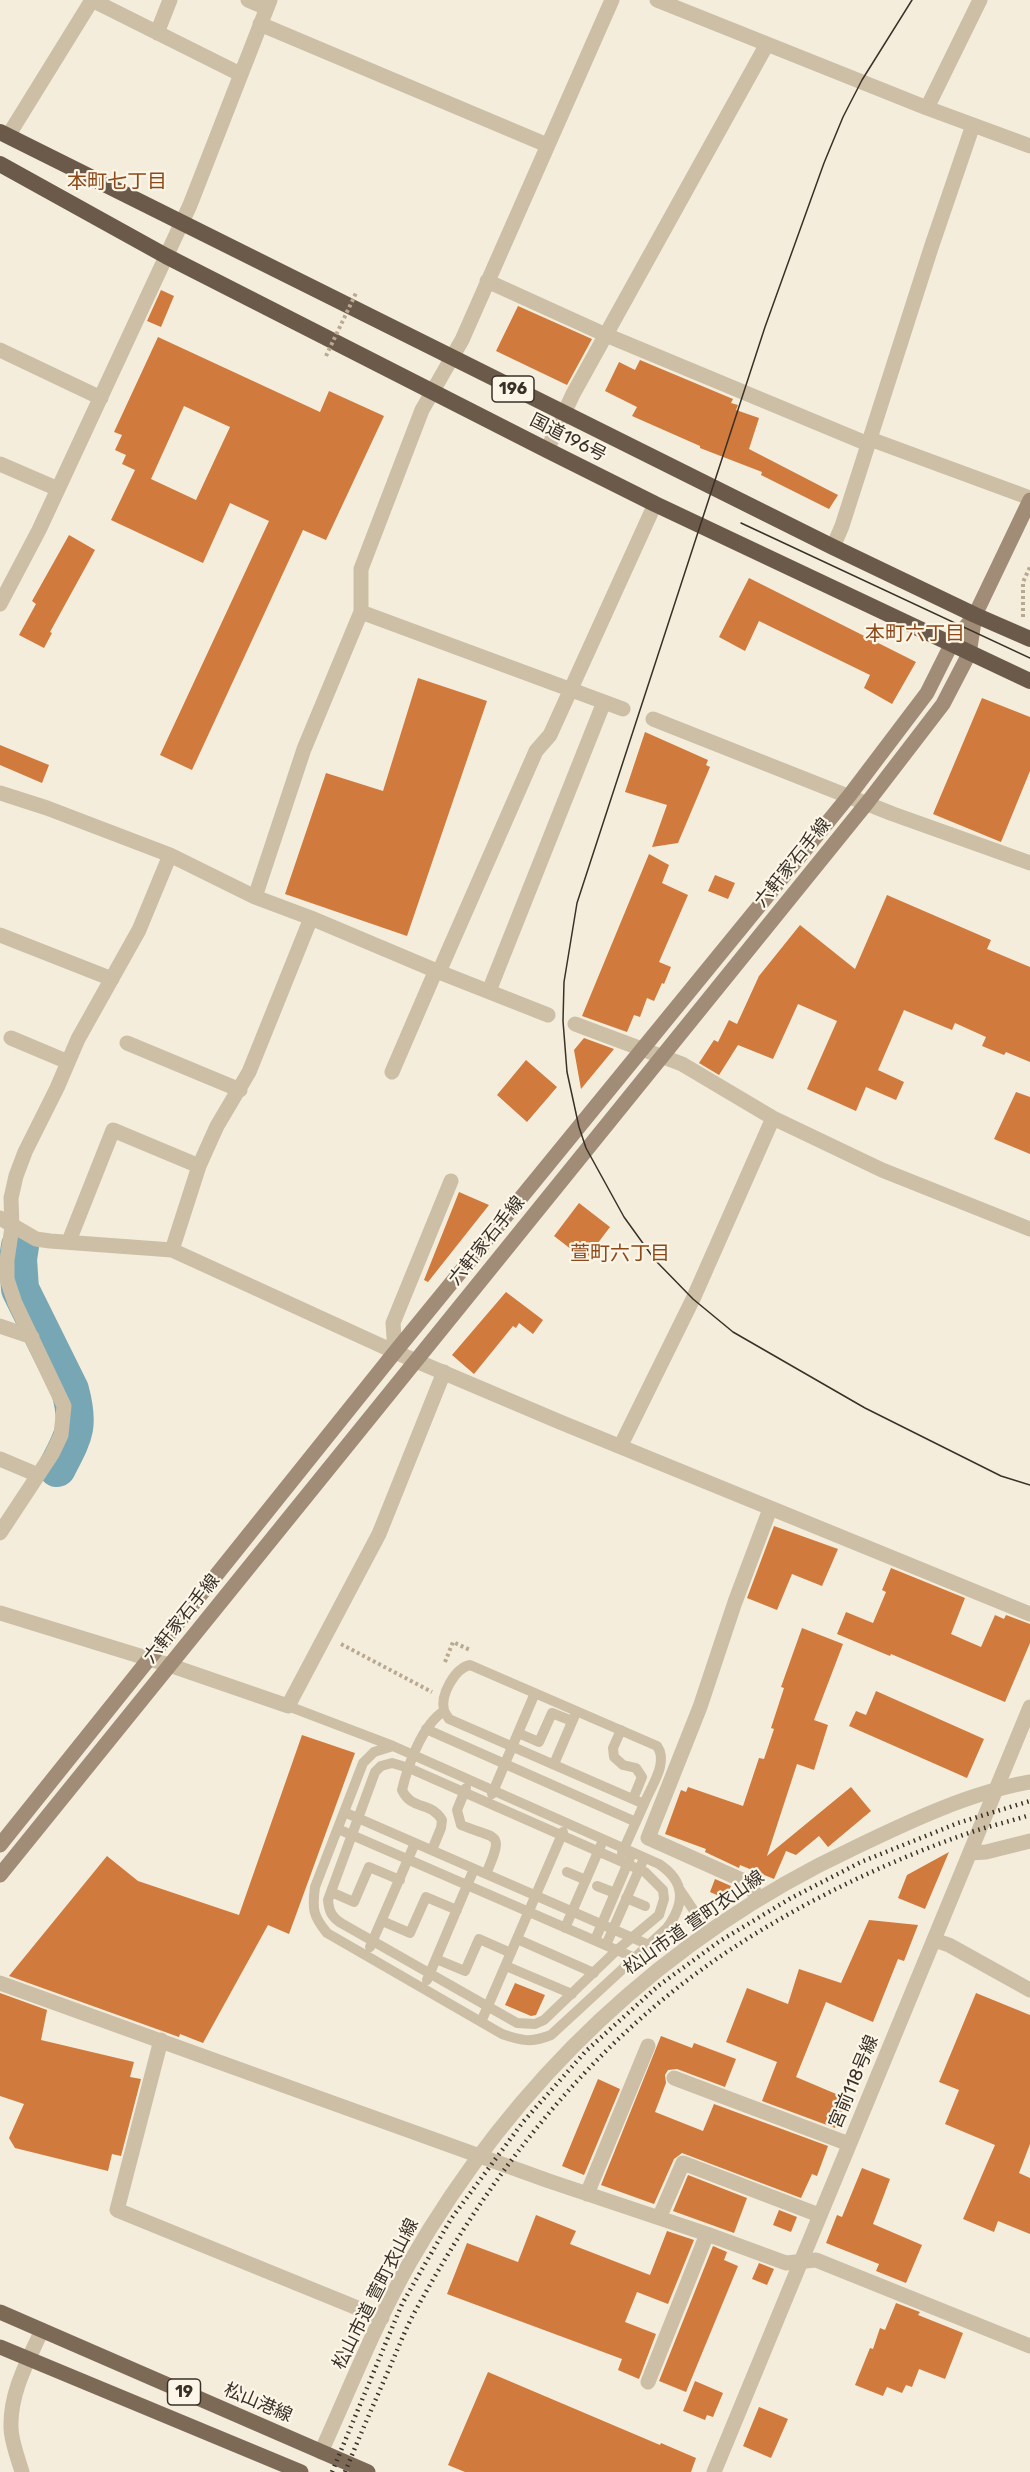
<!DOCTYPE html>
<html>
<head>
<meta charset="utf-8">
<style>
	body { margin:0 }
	canvas { display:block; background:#f4eddb }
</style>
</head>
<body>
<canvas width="1030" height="2472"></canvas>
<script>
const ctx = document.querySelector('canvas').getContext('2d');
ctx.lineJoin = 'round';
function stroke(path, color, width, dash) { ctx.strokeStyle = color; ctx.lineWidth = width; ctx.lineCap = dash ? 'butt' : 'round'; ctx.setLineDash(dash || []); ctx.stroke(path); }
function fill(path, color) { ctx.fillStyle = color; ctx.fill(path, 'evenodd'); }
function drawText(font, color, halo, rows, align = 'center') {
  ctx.font = font + ' Rubik,"Noto Sans JP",sans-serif'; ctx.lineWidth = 4.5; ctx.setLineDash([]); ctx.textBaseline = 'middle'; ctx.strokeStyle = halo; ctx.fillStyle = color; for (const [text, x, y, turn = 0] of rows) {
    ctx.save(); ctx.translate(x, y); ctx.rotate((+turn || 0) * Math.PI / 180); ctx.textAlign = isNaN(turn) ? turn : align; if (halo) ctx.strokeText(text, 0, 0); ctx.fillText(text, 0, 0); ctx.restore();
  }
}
stroke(new Path2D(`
	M 20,1246 L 18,1259 L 20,1289 L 70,1390 C 80,1427 74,1435 57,1468`), '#77a7b4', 38);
fill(new Path2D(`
	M 161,290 L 174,296 L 161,327 L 147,321 Z
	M 518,306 L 592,339 L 567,385 L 496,351 Z
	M 158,337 L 320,412 L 329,391 L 384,416 L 326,540 L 303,530 L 192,770 L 160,755 L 269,521 L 230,503 L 203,563 L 111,520 L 135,470 L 122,464 L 126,455 L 115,450 L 122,435 L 114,432 ZM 184,406 L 230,427 L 196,500 L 151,479 Z
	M 640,360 L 733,399 L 731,403 L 738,405 L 736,410 L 759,418 L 749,449 L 838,495 L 829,509 L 761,475 L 762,472 L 700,448 L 700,446 L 632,416 L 637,407 L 605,391 L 619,362 L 635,370 Z
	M 69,535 L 95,550 L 50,632 L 52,633 L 44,648 L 19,635 L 36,604 L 32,601 Z
	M 749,578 L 916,662 L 892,704 L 864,688 L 870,675 L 759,621 L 745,651 L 719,637 Z
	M 418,678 L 487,701 L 407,936 L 285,894 L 326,773 L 383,791 Z
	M 982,698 L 1030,717 L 1030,771 L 1001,842 L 933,814 Z
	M 645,732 L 708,760 L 706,765 L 710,767 L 678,843 L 652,847 L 667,805 L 625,792 Z
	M 0,745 L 49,765 L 42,783 L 0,765 Z
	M 649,854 L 669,865 L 662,883 L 688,895 L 659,962 L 671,967 L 664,984 L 662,983 L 654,1001 L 647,998 L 640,1017 L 634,1015 L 627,1032 L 582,1016 Z
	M 715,875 L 735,883 L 728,899 L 708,891 Z
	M 887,895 L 991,940 L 987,949 L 1030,967 L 1030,1062 L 1006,1052 L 1004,1055 L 982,1046 L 986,1037 L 955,1023 L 952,1030 L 904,1010 L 878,1070 L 904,1082 L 896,1100 L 866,1087 L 856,1111 L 807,1089 L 837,1021 L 798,1004 L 773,1059 L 738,1045 L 719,1075 L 699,1063 L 714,1040 L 718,1042 L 729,1020 L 737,1024 L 759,976 L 800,925 L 855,969 Z
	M 584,1038 L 614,1049 L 581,1089 L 574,1050 Z
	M 526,1060 L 557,1087 L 527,1122 L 497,1095 Z
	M 1016,1092 L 1030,1097 L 1030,1154 L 994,1139 Z
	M 459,1192 L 489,1205 L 428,1282 L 424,1280 Z
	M 579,1203 L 610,1227 L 585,1260 L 554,1236 Z
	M 506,1292 L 543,1320 L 533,1334 L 519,1323 L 516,1328 L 513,1326 L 474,1374 L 452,1355 Z
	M 774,1526 L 838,1549 L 822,1586 L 792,1574 L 777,1610 L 747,1598 Z
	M 891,1568 L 965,1598 L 951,1634 L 981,1647 L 995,1615 L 1004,1619 L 1006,1615 L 1030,1624 L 1030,1643 L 1005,1702 L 891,1654 L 890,1656 L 837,1634 L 846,1612 L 873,1623 L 886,1592 L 882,1590 Z
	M 802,1628 L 843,1644 L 814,1720 L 828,1725 L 814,1770 L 797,1764 L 767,1856 L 851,1787 L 871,1811 L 828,1847 L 819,1836 L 796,1855 L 786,1851 L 774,1879 L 740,1865 L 739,1868 L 705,1852 L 706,1849 L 665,1834 L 681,1790 L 686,1792 L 688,1787 L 743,1806 L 759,1758 L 764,1759 L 774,1729 L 771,1728 L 784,1688 L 781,1687 Z
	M 876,1691 L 984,1739 L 967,1778 L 849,1726 L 856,1711 L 866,1715 Z
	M 302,1735 L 355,1753 L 289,1934 L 268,1925 L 203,2043 L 180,2034 L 179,2037 L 9,1976 L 107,1856 L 138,1881 L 239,1915 Z
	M 949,1852 L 925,1909 L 898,1898 L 907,1875 Z
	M 715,1879 L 731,1886 L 726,1899 L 710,1892 Z
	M 869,1920 L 918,1925 L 904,1961 L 898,1959 L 873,2022 L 826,2002 L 796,2077 L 848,2099 L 835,2128 L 762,2101 L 777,2062 L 726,2042 L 747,1988 L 788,2004 L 799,1969 L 841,1983 Z
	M 515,1983 L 545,1995 L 536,2015 L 531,2016 L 505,2005 Z
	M 0,1993 L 47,2010 L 41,2040 L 134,2062 L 130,2077 L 141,2079 L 121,2156 L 112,2154 L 108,2171 L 15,2148 L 9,2138 L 24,2104 L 0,2096 Z
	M 976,1993 L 1030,2015 L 1030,2144 L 1019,2173 L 1030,2178 L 1030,2234 L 998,2221 L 994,2232 L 963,2219 L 995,2145 L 945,2124 L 959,2090 L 939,2082 Z
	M 661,2036 L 692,2048 L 694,2043 L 736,2059 L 725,2087 L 677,2069 L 668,2070 L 665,2075 L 666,2083 L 655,2112 L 703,2131 L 714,2104 L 828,2146 L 817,2176 L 812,2174 L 801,2198 L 682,2153 L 674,2159 L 654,2204 L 601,2185 Z
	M 598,2079 L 620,2089 L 584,2175 L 562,2166 Z
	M 862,2168 L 890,2179 L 873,2224 L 922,2245 L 906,2283 L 876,2271 L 879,2264 L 826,2243 L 837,2215 L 842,2217 Z
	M 688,2175 L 747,2198 L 734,2233 L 673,2211 Z
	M 779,2210 L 797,2217 L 791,2232 L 773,2225 Z
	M 536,2215 L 576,2231 L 570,2244 L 650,2275 L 667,2231 L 694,2240 L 668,2304 L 637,2292 L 625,2322 L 656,2334 L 639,2379 L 618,2370 L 622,2359 L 447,2294 L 467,2243 L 518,2262 Z
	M 713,2246 L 727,2252 L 724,2260 L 738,2266 L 686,2392 L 659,2381 Z
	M 759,2263 L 774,2269 L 767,2285 L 752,2279 Z
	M 896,2303 L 920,2312 L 918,2315 L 963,2333 L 945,2379 L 919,2369 L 912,2387 L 906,2385 L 902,2393 L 887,2387 L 883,2396 L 855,2385 L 870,2348 L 873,2349 L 880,2328 L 885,2330 Z
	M 488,2372 L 660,2445 L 661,2443 L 696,2458 L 691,2472 L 465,2472 L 448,2465 Z
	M 695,2381 L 723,2393 L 713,2417 L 707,2415 L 705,2420 L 683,2411 Z
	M 759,2407 L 788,2419 L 771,2458 L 743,2446 Z`), '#d07a3d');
stroke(new Path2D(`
	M 1023,617 L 1023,582 L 1030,567
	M 341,1644 L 432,1692
	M 445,1662 L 453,1642 L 470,1650`), '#b9a990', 4, [3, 3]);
stroke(new Path2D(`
	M 288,1706 L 393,1746 L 659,1864 C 686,1882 685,1903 667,1928 L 551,2035 C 531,2043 522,2041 502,2034 L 327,1933 C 313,1916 312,1909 315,1887 L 363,1763 L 374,1752 L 393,1746
	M 426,1729 L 636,1822
	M 621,1730 L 613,1748 L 614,1757 L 623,1765 L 636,1768 L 642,1777 L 633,1799
	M 518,1733 L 539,1742 L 552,1713 L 572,1721
	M 392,1763 L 409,1768 L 645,1872 L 663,1890 L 664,1899 L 659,1915 L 617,1950 L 544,2020 L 535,2024 L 517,2023 L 341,1923 C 332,1917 329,1912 328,1900 L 375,1772 L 381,1766 Z
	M 554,1764 L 575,1715
	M 466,1788 L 457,1810 L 461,1825 C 497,1840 505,1830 486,1874
	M 492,1794 L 535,1693
	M 344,1812 L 649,1945
	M 338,1829 L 635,1958
	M 432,1850 L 441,1828 L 442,1820 C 431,1801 412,1811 402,1790 C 408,1765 422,1725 444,1711
	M 622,1853 L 644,1804 L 449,1719 C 448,1717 444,1712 444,1710 C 440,1695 455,1668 470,1665 L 657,1746 C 669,1763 651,1786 644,1804
	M 567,1872 L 586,1880
	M 597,1886 L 615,1893
	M 680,1890 L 709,1933
	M 331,1892 L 354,1902 L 369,1867 L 400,1880
	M 626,1898 L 645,1906
	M 382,1921 L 410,1933 L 426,1897 L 457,1910
	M 565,1928 L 601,1845
	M 517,1939 L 594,1973
	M 595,1940 L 630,1858
	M 606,1945 L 642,1863
	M 370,1947 L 415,1843
	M 436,1959 L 465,1971 L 479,1939 L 511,1953
	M 506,1966 L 572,1994
	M 427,1980 L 474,1869
	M 481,2022 L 563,1832`), '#cdbfa6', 10);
stroke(new Path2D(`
	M 92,0 L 240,74
	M 248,0 L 267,8
	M 657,0 L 927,108 L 1030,146
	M 260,24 L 547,145
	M 157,33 L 170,0
	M 927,108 L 980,0
	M 8,136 L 92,0
	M 487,281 L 606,335 L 868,444
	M 0,350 L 101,398
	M 870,439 L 1030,498
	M 547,450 L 573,394 L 767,44
	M 0,464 L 58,489
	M 833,547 L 842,526 L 931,248 L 973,125
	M 0,604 L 39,530 L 190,205 L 270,0
	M 361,612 L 623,709
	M 653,719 L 893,814 L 1030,863
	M 0,793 L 47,808 L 170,855 L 255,897 L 311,918 L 439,972 L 548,1015
	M 255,897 L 304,749 L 361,612 L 361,569 L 422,410 L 462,340 L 612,0
	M 0,935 L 112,979
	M 439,972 L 536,751 L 550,735 L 655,504
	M 489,991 L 604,702
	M 575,1024 L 682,1064 L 773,1118 L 882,1170 L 1030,1229
	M 11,1038 L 68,1062
	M 127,1043 L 240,1090
	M 392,1072 L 436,970
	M 0,1218 L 36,1239 L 50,1241 L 172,1250 L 395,1352 L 560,1422 L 1030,1614
	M 69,1241 L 113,1130 L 199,1166
	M 172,1250 L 199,1166 L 217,1126 L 249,1072 L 311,918
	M 0,1326 L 32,1337
	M 395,1352 L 393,1323 L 451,1181
	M 621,1445 L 693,1299 L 773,1118
	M 0,1459 L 38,1475
	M 0,1533 L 52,1454 L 61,1435 L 64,1406 L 15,1303 L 7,1279 L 7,1260 L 12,1227 L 11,1198 L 16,1176 L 25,1152 L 57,1088 L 78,1039 L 139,930 L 170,855
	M 0,1613 L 169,1665 L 288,1706 L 379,1534 L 444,1372
	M 970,1853 L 986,1852 L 1030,1841
	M 757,1900 L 751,1884 L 648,1838 L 700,1707 L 735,1602 L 770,1509
	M 934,1940 L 949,1945 L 1030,1990
	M 0,1983 L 549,2181 L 707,2234 L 786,2263 L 816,2260 L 1030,2346
	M 161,2040 L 117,2210 L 382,2318
	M 674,2078 L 849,2144
	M 587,2194 L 648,2046
	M 659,2218 L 683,2163 L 819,2215
	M 648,2382 L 707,2234
	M 321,2452 C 350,2388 376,2322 410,2262 C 514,2081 664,1937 854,1848 C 910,1821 969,1793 1030,1782
	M 22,2472 C 18,2458 11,2441 11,2427 C 10,2392 28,2361 42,2330`), '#cdbfa6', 15);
stroke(new Path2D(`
	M 714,2472 L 1030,1707`), '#cdbfa6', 15);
stroke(new Path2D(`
	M 0,1845 L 395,1352 L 849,796 L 927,693 L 951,645 L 975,615 L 1030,500
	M 0,1875 L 867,803 L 943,704 L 969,654 L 975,615`), '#a18d77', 15);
stroke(new Path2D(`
	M 0,2312 L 368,2472
	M 0,2347 L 301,2472`), '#7c6a57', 15);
stroke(new Path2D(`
	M 0,132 L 833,547 L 975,615 L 1030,639
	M 0,164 L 166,256 L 547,450 L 655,504 L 1030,681`), '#6b5a4a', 16);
stroke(new Path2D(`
	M 912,0 L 862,80 L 843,117 L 824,163 L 765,327 L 577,903 L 564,982 L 563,1021 L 567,1072 L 579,1127 L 586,1148 L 624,1217 L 655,1260 L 693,1299 L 733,1332 L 865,1408 L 1001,1476 L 1030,1485
	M 741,523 L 1030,658`), '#393027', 1.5);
stroke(new Path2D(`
	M 332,2472 L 402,2304 L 451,2219 L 523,2122 L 586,2051 L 658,1986 L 720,1941 L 791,1898 L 861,1862 L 958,1823 L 1030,1801
	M 345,2472 C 360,2435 376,2399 392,2362 C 400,2344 407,2325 417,2308 C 481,2191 563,2081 667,1996 C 752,1927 861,1871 963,1835 C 985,1827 1008,1822 1030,1815`), '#393027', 4.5, [1.5, 4.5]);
stroke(new Path2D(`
	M 326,356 L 357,291`), '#b9a990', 4, [3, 3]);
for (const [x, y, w] of [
	[513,389,42],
	[184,2392,33]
]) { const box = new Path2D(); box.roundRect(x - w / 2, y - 13, w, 26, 4.5); ctx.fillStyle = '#fbf6e8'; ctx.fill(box); stroke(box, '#393027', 1.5); }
drawText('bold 16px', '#393027', null, [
	["196",513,389],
	["19",184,2392]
]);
drawText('18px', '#393027', '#fbf6e8', [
	["国道196号",568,438,27],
	["六軒家石手線",793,863,-51],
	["六軒家石手線",487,1241,-51],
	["六軒家石手線",182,1619,-51],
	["松山市道 萱町衣山線",694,1923,-35],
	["宮前118号線",854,2082,-67],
	["松山市道 萱町衣山線",376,2294,-63],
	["松山港線",258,2403,23]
]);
drawText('20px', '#8f4919', '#fbf6e8', [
	["本町七丁目",117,182],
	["本町六丁目",915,634],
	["萱町六丁目",620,1254]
]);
</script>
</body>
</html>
